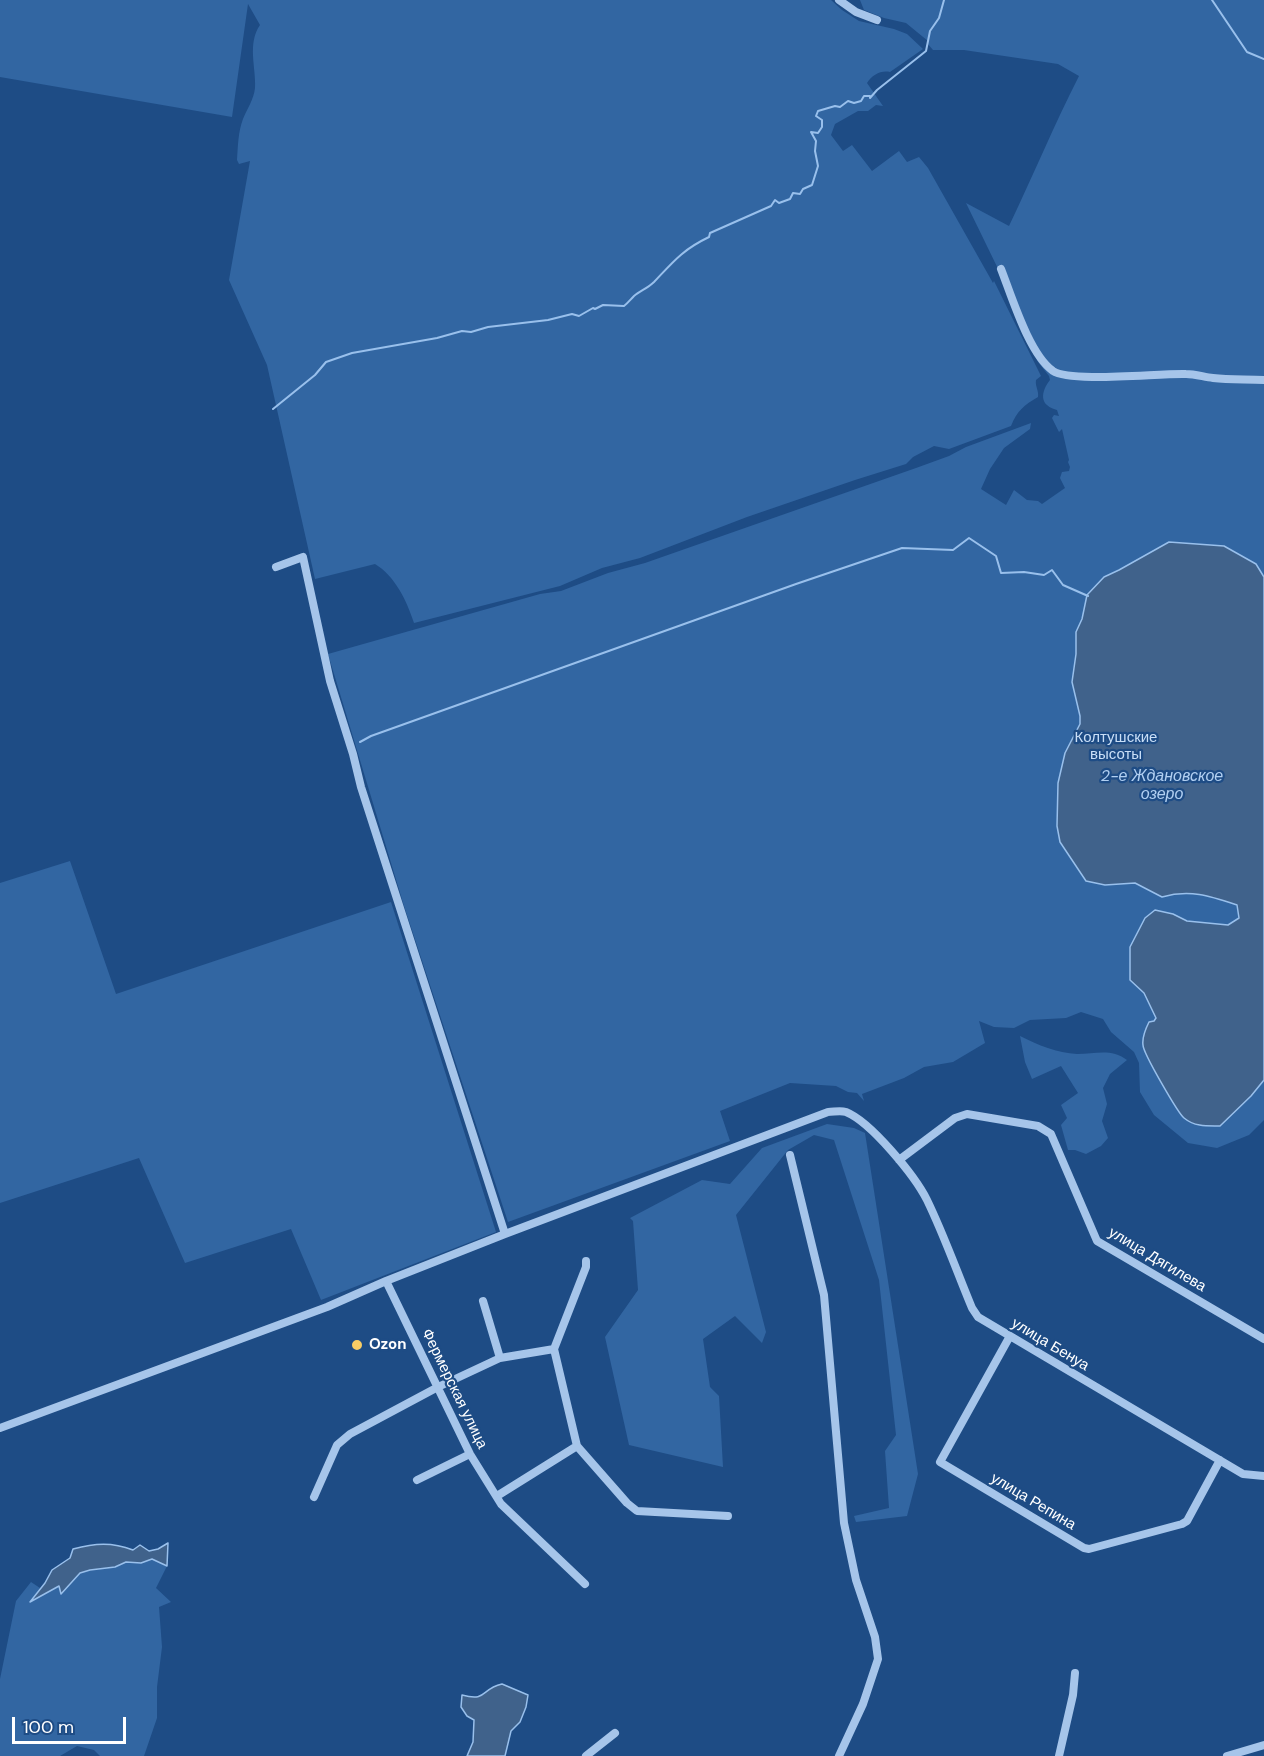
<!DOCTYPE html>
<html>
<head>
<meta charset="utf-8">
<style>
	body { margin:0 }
	#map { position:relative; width:1264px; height:1756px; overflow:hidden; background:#1e4c85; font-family:"DM Sans",sans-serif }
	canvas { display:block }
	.scale { position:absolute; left:12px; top:1717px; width:114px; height:27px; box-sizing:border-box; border:3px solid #fff; border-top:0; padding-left:8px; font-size:18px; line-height:21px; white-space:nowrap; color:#fff; -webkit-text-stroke:4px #1e4c85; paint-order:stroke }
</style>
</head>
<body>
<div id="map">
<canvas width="1264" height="1756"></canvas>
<div class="scale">100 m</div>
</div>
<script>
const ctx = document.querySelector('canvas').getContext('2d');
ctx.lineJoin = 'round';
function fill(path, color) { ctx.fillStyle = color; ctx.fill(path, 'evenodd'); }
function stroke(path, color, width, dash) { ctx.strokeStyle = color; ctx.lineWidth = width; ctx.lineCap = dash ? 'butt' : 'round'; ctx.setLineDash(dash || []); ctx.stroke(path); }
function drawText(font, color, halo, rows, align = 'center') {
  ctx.font = font + ' "DM Sans",sans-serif'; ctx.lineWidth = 4.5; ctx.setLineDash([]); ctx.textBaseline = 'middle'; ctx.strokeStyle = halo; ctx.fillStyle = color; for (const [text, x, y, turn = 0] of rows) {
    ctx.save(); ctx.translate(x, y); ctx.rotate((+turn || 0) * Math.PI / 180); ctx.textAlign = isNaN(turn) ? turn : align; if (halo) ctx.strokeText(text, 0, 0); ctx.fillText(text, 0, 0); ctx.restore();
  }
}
fill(new Path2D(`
	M 0,0 L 831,0 L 842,10 L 859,21 L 894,29 L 907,34 L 923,49 L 890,72 C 881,70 872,75 867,83 L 883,106 L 876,105 L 868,111 L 858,111 L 835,124 L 831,135 L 843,151 L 852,145 L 872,171 L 899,151 L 907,162 L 919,157 L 928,168 L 993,283 L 994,281 L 1041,376 L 1036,380 C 1035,387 1039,390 1038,397 C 1024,405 1017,411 1011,426 L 949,449 L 934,446 L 913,457 L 906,464 L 855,480 L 747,517 L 640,558 L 602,568 L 560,586 L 414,623 C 407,601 395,576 375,564 L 315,579 L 267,365 L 229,280 L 250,161 L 239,164 L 237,160 C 238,146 238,132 243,119 C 247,109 254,99 255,88 C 256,67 247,44 260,25 L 248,4 L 232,117 L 0,77 Z
	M 860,0 L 1264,0 L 1264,1120 L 1249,1135 L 1217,1148 L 1188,1143 L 1154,1115 L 1140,1092 L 1139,1063 L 1134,1052 L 1111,1032 L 1103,1019 L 1081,1012 L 1066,1018 L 1030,1020 L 1014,1028 L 994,1027 L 979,1021 L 985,1043 L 953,1062 L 924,1067 L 904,1078 L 862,1094 L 864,1101 L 857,1093 L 848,1092 L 836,1086 L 790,1083 L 720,1111 L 730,1141 L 508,1222 L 404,906 L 328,654 L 540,594 L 561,591 L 608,573 L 645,563 L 916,468 L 949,456 L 966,447 L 1031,423 L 1030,429 L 1004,448 L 990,469 L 981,489 L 1006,505 L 1014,490 L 1027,500 L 1038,501 L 1042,504 L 1065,488 L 1060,478 L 1062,472 L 1069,471 L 1070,467 L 1068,462 L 1069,460 L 1062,429 L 1059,432 L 1052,418 L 1054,415 L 1059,416 L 1057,410 C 1054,409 1050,408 1047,405 C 1039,398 1045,386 1050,380 L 1049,376 L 1038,362 L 1004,281 L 966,203 L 1009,226 C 1033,176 1054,125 1079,76 L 1058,64 L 964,50 L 933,50 L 927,43 L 928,41 L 906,23 L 884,18 L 864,10 Z
	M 70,861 L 116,994 L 391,902 L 496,1232 L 321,1300 L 291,1229 L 185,1263 L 139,1158 L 0,1203 L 0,883 Z
	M 1020,1036 C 1038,1045 1057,1053 1077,1054 C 1096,1054 1111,1048 1127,1060 L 1110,1074 L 1103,1088 L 1107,1104 L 1102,1121 L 1108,1138 L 1101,1146 L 1086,1154 L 1075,1150 L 1068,1150 L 1061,1125 L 1067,1118 L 1061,1105 L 1078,1093 L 1061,1066 L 1032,1079 L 1025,1062 Z
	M 827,1124 L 854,1128 L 865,1133 L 918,1474 L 907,1516 L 856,1522 L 854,1516 L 889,1508 L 885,1451 L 896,1435 L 879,1280 L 834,1140 L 814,1135 L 788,1150 L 736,1215 L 766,1332 L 762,1343 L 735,1316 L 703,1339 L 710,1387 L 719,1396 L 723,1467 L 629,1445 L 605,1337 L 638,1290 L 633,1221 L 630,1218 L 702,1180 L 730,1184 L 762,1148 Z
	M 152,1559 L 167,1566 L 156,1588 L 171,1602 L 159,1607 L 162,1647 L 157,1687 L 157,1718 L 144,1756 L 100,1756 L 94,1750 L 77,1746 L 60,1756 L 0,1756 L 0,1679 L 16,1601 L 31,1582 L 40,1588 L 32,1601 L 59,1586 L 61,1593 L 80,1573 L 90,1570 L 115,1567 L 126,1562 L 141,1563 Z`), '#3266a2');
const water = new Path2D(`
	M 1169,542 L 1224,546 L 1256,564 L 1264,577 L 1264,1080 L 1251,1096 L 1220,1126 C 1207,1126 1195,1127 1184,1118 C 1178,1113 1143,1053 1143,1045 C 1142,1038 1146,1028 1149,1022 L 1154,1021 L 1156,1018 L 1144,993 L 1130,980 L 1130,947 L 1145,918 L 1155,910 L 1173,914 L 1187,921 L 1228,925 L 1239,918 L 1237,905 C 1210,896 1190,889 1162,897 L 1135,883 L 1105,885 L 1086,881 L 1060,842 L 1057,826 L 1058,783 L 1065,753 L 1080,724 L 1080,716 L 1072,682 L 1076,654 L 1076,632 L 1082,619 L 1087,595 L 1104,577 L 1119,570 Z
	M 168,1543 L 167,1566 L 152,1559 L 141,1563 L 126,1562 L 115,1567 L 90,1570 L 80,1573 L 61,1594 L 59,1586 L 30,1602 L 45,1583 L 52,1570 L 70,1558 L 73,1549 C 95,1543 112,1542 133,1550 L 140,1545 L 149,1551 L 158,1549 Z
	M 502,1684 L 528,1695 L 526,1707 L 520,1722 L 511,1731 L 505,1756 L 467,1756 L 473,1742 L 474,1720 L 467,1716 L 461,1707 L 462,1695 C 488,1702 480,1689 502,1684 Z`);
fill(water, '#40628b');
stroke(water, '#99c0ec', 1.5);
stroke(new Path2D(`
	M 1212,0 L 1247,52 L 1264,59
	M 273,409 L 315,375 L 326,362 L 352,353 L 437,338 L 462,331 L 471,332 L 488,327 L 548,320 L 572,314 L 579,316 L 593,308 L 595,309 L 603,305 L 624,306 C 628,303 630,300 634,296 C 640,291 648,288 654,282 C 673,262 682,250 709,237 L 710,233 L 771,206 L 775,200 L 779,203 L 790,199 L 793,193 L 800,194 L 803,189 L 812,185 L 818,166 L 815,151 L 816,141 L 811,132 L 818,133 L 822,127 L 822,120 L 816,116 L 818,111 L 835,106 L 840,107 L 848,101 L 854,103 L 861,101 L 864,96 L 870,96 L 870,98 L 877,90 L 926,51 L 930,31 L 939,18 L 944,0
	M 360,742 L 371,736 L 796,584 L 902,548 L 953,550 L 969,538 L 996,556 L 1001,573 L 1024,572 L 1044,575 L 1052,570 L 1063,585 L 1088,596`), '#99c0ec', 2);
stroke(new Path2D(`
	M 839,0 L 856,12 L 877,20
	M 1001,269 C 1012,297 1029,354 1053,371 C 1071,383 1159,373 1186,374 C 1195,374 1204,377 1213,378 C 1230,380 1247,379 1264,380
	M 276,567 L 303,557 L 330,681 L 353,754 L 361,787 L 505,1234
	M 790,1155 L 824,1295 L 844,1523 L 856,1580 L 875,1637 L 878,1659 L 863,1704 L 839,1756
	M 899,1160 L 955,1118 L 967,1114 L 1038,1126 L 1051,1134 L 1097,1241 L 1264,1339
	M 386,1281 L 470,1454 L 501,1504 L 585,1584
	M 483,1301 L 500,1358
	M 1010,1336 L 940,1462 L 1084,1548 L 1089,1549 L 1182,1524 L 1187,1521 L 1220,1460
	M 554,1349 L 577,1446 L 627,1503 L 637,1511 L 728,1516
	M 554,1349 L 586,1267 L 586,1261
	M 0,1428 L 327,1307 L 386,1281 L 505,1234 L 828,1112 C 834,1112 840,1110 846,1112 C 871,1122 915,1176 927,1200 C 944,1235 957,1272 972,1308 L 978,1317 L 1243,1474 L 1264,1476
	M 417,1480 L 470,1454
	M 497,1496 L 577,1446
	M 314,1497 L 337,1445 L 350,1434 L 438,1387 L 500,1358 L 554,1349
	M 586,1756 L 615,1733
	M 1059,1756 L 1073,1695 L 1075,1673
	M 1227,1756 L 1264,1745`), '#a6c5ea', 8);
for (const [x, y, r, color] of [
	[357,1345,6,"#f9cd65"]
]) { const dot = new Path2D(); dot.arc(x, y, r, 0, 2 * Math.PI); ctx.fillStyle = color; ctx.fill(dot); stroke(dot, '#1e4c85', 2); }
drawText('15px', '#cadff7', '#1e4c85', [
	["Колтушские",1116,738],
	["высоты",1116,755]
]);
drawText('15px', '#fff', '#1e4c85', [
	["улица Дягилева",1157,1260,31],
	["улица Бенуа",1050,1345,31],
	["Фермерская улица",454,1389,64],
	["улица Репина",1033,1502,31]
]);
drawText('bold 15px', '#fff', '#1e4c85', [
	["Ozon",369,1345]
], 'left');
drawText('italic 16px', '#b1cff1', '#1e4c85', [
	["2-е Ждановское",1162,777],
	["озеро",1162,795]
]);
</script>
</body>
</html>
